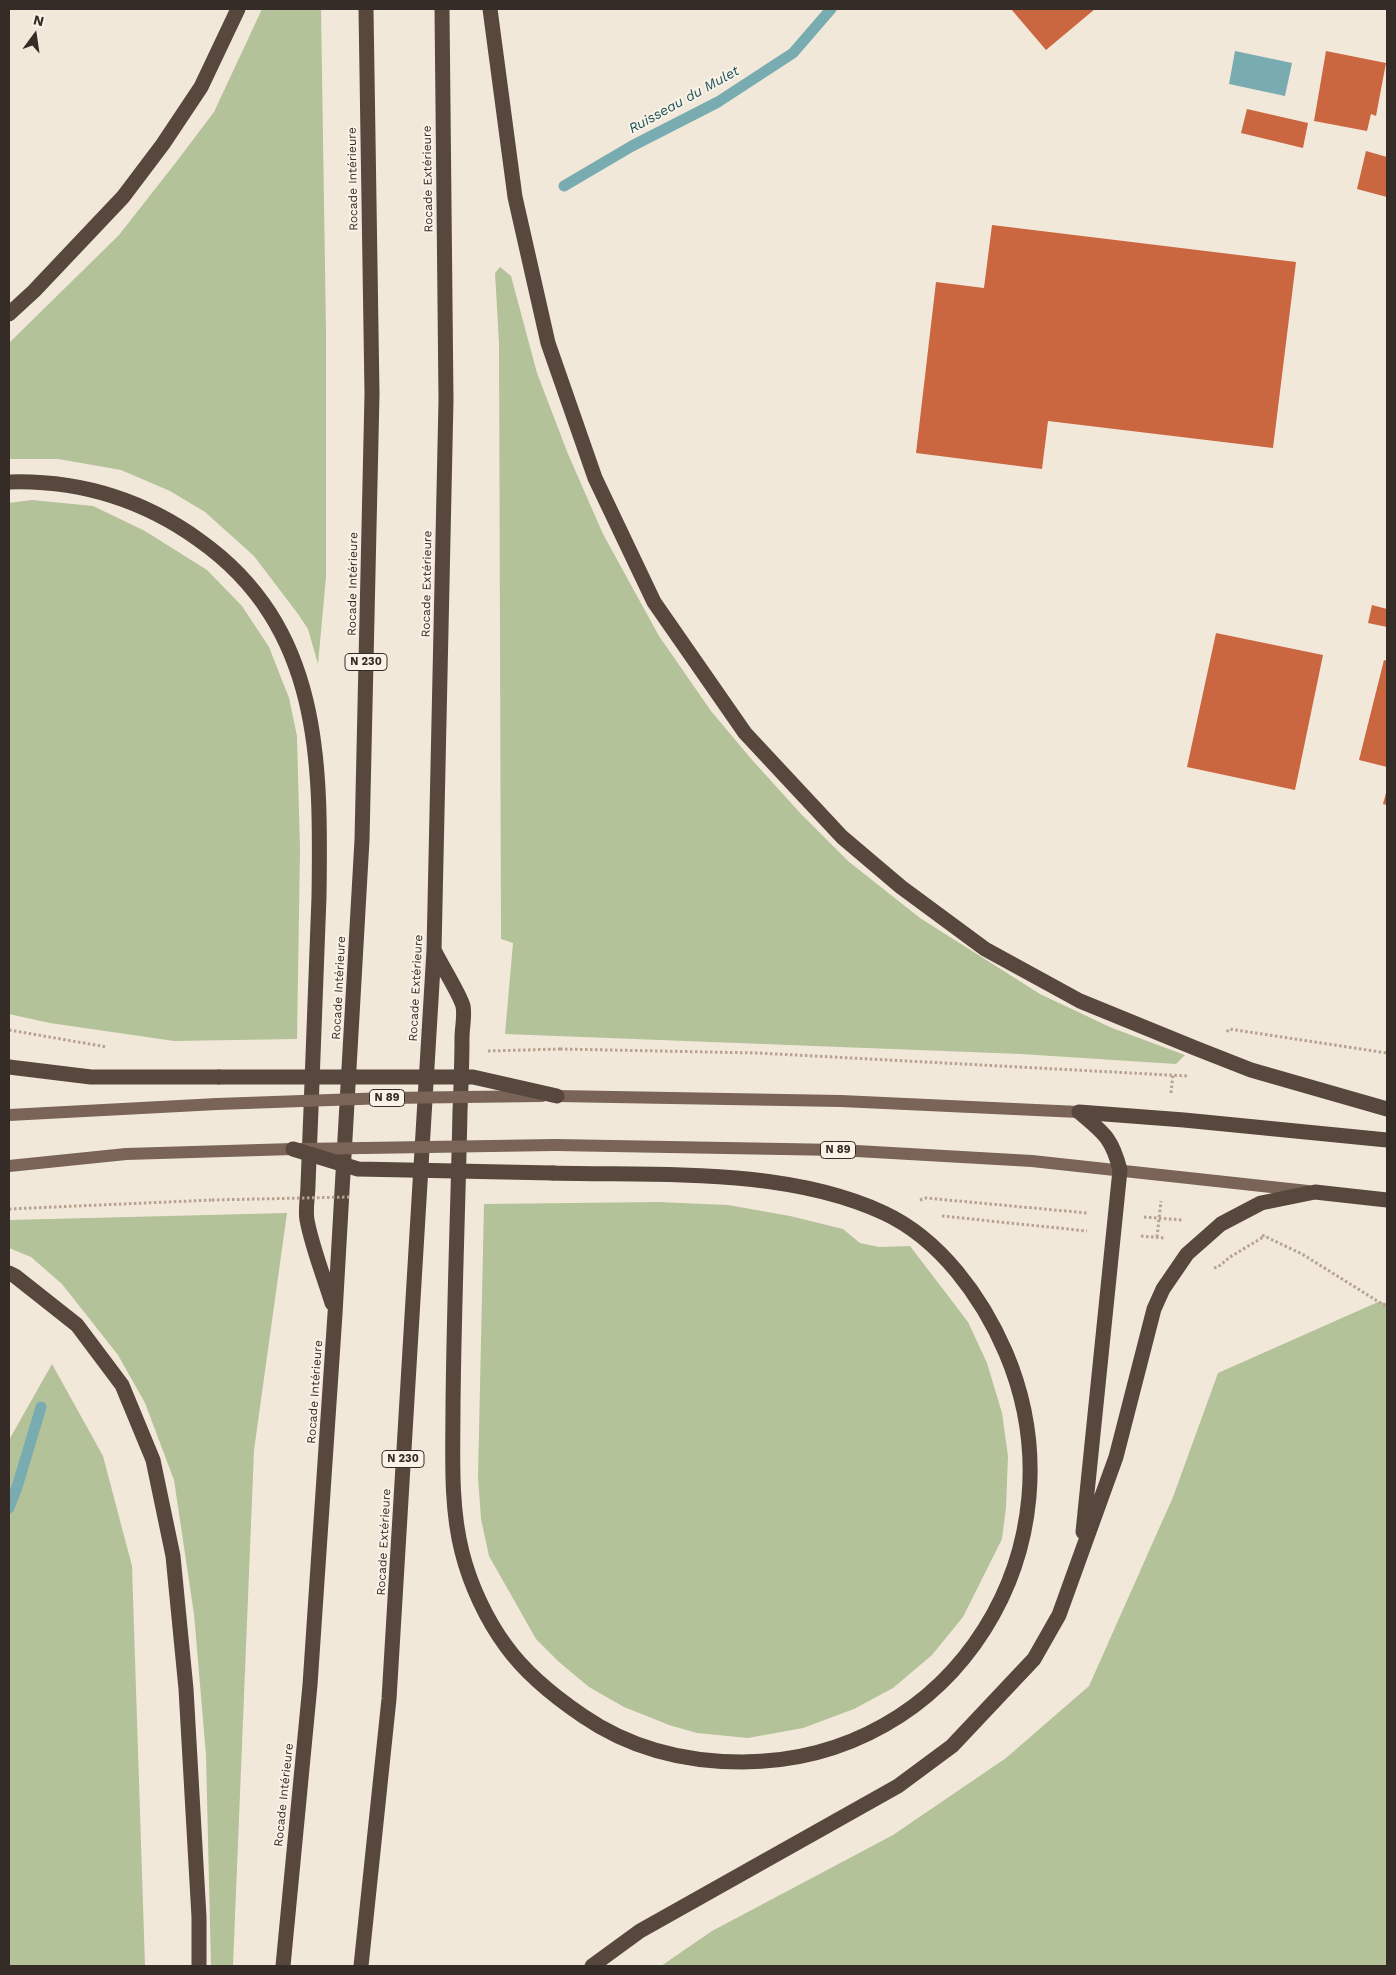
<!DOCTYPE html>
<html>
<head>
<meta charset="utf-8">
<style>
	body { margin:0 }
	#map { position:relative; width:1396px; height:1975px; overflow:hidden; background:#f2e8da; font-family:"Work Sans",sans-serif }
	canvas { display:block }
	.frame { position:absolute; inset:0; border:10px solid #362c27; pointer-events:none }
	.north { position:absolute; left:10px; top:10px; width:50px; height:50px; -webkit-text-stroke:4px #faf2e6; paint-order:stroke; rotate:14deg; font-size:14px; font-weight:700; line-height:20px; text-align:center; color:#362c27 }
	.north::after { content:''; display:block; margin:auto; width:18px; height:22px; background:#362c27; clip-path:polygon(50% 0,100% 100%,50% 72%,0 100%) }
</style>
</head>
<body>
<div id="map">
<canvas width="1396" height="1975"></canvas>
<div class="frame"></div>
<div class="north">N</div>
</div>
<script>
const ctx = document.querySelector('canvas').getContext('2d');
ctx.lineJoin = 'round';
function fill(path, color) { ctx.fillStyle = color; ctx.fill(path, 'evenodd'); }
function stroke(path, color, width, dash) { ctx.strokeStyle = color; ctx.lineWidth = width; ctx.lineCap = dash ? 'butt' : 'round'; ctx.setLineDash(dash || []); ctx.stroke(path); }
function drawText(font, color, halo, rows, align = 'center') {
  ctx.font = font + ' "Work Sans",sans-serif'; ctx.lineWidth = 4; ctx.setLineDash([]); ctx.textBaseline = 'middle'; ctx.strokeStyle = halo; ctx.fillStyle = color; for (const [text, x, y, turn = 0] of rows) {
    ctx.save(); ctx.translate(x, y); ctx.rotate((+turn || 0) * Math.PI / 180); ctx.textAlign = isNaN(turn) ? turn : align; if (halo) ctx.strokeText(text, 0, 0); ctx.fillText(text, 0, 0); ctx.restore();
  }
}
fill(new Path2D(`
	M 262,9 L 321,9 L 326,332 L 326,577 L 318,664 L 308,629 L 298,614 L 254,556 L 205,512 L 170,491 L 121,470 L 58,459 L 9,459 L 9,343 L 119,235 L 177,161 L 214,112 Z
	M 500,267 L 511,276 L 537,373 L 568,454 L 603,534 L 659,636 L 711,711 L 753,761 L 802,815 L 848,861 L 920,918 L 1040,994 L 1112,1028 L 1185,1055 L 1176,1064 L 1021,1054 L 505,1034 L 513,943 L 501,939 L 499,343 L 495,273 Z
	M 32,500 L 93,506 L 145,531 L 207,570 L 242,606 L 269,647 L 289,698 L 297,736 L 300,850 L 297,1039 L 174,1041 L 50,1023 L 9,1014 L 9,503 Z
	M 658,1202 L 728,1205 L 790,1216 L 843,1229 L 860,1243 L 879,1247 L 910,1246 L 968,1322 L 987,1363 L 1002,1413 L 1008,1456 L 1006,1507 L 1002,1539 L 963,1617 L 932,1655 L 893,1688 L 854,1709 L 803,1728 L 748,1738 L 697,1733 L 669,1725 L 624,1707 L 589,1687 L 559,1662 L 536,1639 L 489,1556 L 481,1519 L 478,1477 L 484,1204 Z
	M 287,1213 L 254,1450 L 233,1966 L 211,1966 L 206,1755 L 194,1614 L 174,1480 L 145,1403 L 118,1355 L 62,1284 L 31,1257 L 9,1248 L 9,1220 Z
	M 1378,1302 L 1387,1303 L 1387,1966 L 661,1966 L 712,1931 L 893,1835 L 1006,1758 L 1089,1686 L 1173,1497 L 1218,1373 Z
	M 52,1364 L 103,1456 L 132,1566 L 145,1966 L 9,1966 L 9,1440 Z`), '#b3c299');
fill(new Path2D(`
	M 1235,51 L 1292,63 L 1285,96 L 1229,84 Z`), '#78acb0');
stroke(new Path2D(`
	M 564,186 L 632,146 L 718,102 L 793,53 L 831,9
	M 9,1508 L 17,1487 L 41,1407`), '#78acb0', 11);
fill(new Path2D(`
	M 1011,9 L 1095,9 L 1046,50 Z
	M 1326,51 L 1386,63 L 1376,116 L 1371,114 L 1367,131 L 1314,121 Z
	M 1247,109 L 1308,123 L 1303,148 L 1241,133 Z
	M 1366,151 L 1387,157 L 1387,197 L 1357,189 Z
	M 992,225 L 1296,262 L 1273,448 L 1048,421 L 1042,469 L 916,453 L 936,282 L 984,288 Z
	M 1372,605 L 1387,609 L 1387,627 L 1368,623 Z
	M 1216,633 L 1323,655 L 1295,790 L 1187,767 Z
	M 1384,660 L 1387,661 L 1387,767 L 1359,760 Z
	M 1387,789 L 1387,805 L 1383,804 Z`), '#ca6740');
stroke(new Path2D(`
	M 9,1030 L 107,1047
	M 1227,1032 L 1229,1029 L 1387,1053
	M 560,1049 L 758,1053 L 1187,1076
	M 1171,1093 L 1173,1074
	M 920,1200 L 926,1198 L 1087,1213
	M 9,1209 L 212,1200
	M 942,1216 L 1087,1231
	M 1144,1217 L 1182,1220
	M 1262,1235 L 1302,1254 L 1387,1307
	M 1141,1236 L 1164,1238
	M 1157,1237 L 1161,1201
	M 1214,1268 L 1218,1267 L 1230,1257 L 1265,1236`), '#b6a28f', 3, [2.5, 2.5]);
stroke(new Path2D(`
	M 557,1096 L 841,1101 L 1079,1112
	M 9,1115 L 217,1104
	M 555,1145 L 839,1150 L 1032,1161 L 1308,1191
	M 9,1166 L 126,1154 L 293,1149`), '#796457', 12);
stroke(new Path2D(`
	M 490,9 L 515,197 L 548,343 L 595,478 L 654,602 L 745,733 L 842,837 L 901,887 L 985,949 L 1080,1001 L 1195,1048 L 1251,1070 L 1387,1109
	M 9,314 L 34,291 L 123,197 L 163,144 L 201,87 L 238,9
	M 9,482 C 79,480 142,499 199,540 C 322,627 321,761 319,897 C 317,967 314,1038 311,1109 C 310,1134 309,1160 308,1185 C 308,1196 305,1209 307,1220 C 312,1247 324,1277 332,1303
	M 434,950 C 440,963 460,994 463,1006 C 465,1015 462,1028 462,1038 C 462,1062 461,1087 460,1111 C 458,1209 454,1307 453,1405 C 453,1453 450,1505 462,1552 C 470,1584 486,1619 506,1646 C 526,1674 555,1697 583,1716 C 631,1749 685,1762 742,1762 C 955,1762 1087,1545 1006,1353 C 982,1297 940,1239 884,1213 C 785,1167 660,1176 553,1173
	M 9,1067 L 91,1077 L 219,1077
	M 1079,1112 C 1104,1133 1112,1138 1120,1170 L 1083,1532
	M 1079,1112 L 1184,1120 L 1387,1140
	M 9,1273 L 15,1276 L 77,1325 L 122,1385 L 153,1460 L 173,1556 L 186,1689 L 199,1917 L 199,1966
	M 283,1966 L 310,1685 L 335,1314 L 362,840 L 372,394 L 366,9
	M 361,1966 L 389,1699 L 434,950 L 446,400 L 442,9
	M 592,1966 L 640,1931 L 898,1786 L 952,1746 L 1034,1659 L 1059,1615 L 1116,1457 L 1154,1309 L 1163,1289 L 1187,1254 L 1221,1224 L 1261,1203 L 1315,1192 L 1387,1200`), '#57473d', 15);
stroke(new Path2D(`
	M 488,1051 L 560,1049
	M 212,1200 L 349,1197`), '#b6a28f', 3, [2.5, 2.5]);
stroke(new Path2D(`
	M 217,1104 L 387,1098 L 542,1096
	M 300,1149 L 555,1145`), '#796457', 12);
stroke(new Path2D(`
	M 219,1077 L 473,1077 L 557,1096
	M 293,1149 L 358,1169 L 553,1173`), '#57473d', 15);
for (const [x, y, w] of [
	[366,662,42],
	[387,1098,35],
	[838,1150,35],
	[403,1459,42]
]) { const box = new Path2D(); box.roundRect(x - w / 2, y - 8.5, w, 17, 4); ctx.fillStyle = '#faf2e6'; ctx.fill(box); stroke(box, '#362c27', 1); }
drawText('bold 11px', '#362c27', null, [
	["N 230",366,662],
	["N 89",387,1098],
	["N 89",838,1150],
	["N 230",403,1459]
]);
drawText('12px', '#362c27', '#faf2e6', [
	["Rocade Intérieure",353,179,-91],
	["Rocade Extérieure",428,179,-91],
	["Rocade Intérieure",353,584,-89],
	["Rocade Extérieure",427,584,-89],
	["Rocade Intérieure",339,988,-87],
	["Rocade Extérieure",416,988,-87],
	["Rocade Intérieure",315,1392,-86],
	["Rocade Extérieure",384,1542,-87],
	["Rocade Intérieure",284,1795,-84]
]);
drawText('italic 14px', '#1b5259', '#faf2e6', [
	["Ruisseau du Mulet",684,100,-29]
]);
</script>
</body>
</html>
